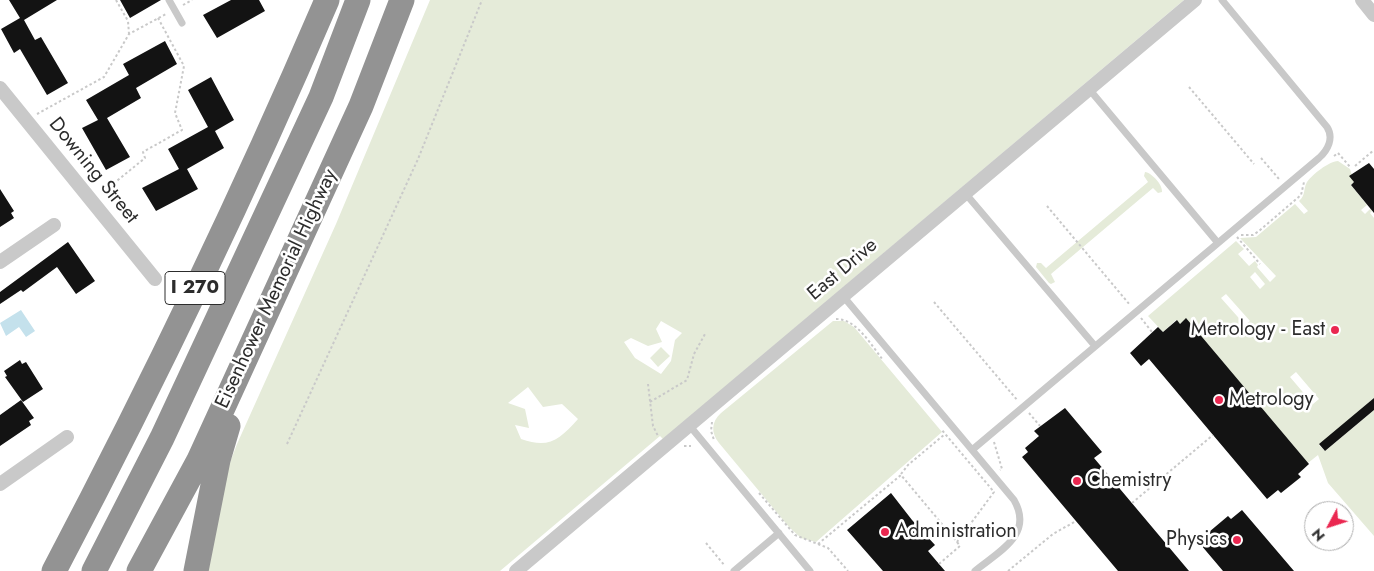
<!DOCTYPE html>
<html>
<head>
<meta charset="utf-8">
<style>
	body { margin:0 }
	#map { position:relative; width:1374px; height:571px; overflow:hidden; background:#fff; font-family:Jost,sans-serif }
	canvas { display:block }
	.north { position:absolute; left:1304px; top:501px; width:50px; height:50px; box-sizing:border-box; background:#fff; border:1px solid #ababab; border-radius:50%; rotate:230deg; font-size:14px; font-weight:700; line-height:20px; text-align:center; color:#2c2c2c }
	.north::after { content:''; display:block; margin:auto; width:18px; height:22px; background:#ea2750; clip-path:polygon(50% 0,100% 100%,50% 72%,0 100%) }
</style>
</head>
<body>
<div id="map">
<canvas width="1374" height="571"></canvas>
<div class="north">N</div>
</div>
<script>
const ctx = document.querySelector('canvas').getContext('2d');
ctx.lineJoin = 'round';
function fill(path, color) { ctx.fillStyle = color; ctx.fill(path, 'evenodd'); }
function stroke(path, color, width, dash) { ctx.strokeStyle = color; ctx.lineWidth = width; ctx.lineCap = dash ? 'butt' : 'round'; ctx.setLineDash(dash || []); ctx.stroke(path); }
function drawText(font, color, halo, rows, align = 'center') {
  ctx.font = font + ' Jost,sans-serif'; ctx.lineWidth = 5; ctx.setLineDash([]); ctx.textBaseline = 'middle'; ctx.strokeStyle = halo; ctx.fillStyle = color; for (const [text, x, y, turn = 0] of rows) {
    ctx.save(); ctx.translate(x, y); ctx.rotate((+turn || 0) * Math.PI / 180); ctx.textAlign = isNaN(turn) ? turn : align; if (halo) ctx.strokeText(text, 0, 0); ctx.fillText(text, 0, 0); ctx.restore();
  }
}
fill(new Path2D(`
	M 430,0 L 1184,0 L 663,439 L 660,436 L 500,571 L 205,571 L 229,465 L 237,444 L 336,224 ZM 661,321 L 682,333 L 675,340 L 671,361 L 661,374 L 635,358 L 624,342 L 631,338 L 648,346 L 662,342 L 656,329 ZM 528,387 L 543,407 L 562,404 L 578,419 C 559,440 549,449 521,439 L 515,425 L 529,428 L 525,409 L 508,403 Z
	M 1338,161 L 1350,169 L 1354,182 L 1351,185 L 1367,205 L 1361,210 L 1365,214 L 1370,209 L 1372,211 L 1370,213 L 1374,218 L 1374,398 L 1319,445 L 1325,451 L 1374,410 L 1374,536 L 1328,483 L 1318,455 L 1308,463 L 1186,319 L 1180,324 L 1176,320 L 1163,332 L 1148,316 L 1236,241 L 1244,249 L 1238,254 L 1249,266 L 1255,261 L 1258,265 L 1257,267 L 1270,282 L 1276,276 L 1240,238 L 1256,237 L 1295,204 L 1304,214 L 1308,211 L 1299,201 C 1306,195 1303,189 1307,182 C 1313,174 1328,162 1338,161 ZM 1255,272 L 1265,284 L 1260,289 L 1250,277 ZM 1226,294 L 1250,321 L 1245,325 L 1221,298 ZM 1296,372 L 1319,399 L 1313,404 L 1290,377 Z
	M 1145,172 C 1152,173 1163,185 1162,192 L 1158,193 L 1153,188 L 1051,274 L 1055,282 L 1051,284 L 1049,283 L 1036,267 L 1037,263 L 1041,263 L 1046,268 L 1148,182 L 1144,176 Z
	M 833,321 L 844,321 L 854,327 L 942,432 L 816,542 L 801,538 L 789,527 L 719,443 C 711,433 711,422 721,413 Z
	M 661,347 L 670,356 L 658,367 L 650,358 Z`), '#e5ebd9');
fill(new Path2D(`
	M 21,310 L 35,331 L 26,337 L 19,327 L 6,336 L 0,323 Z`), '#c4e1ec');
fill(new Path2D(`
	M 9,0 L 57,0 L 24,20 L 35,40 L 41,37 L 68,83 L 47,95 L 20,49 L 14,53 L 1,29 L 20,18 Z
	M 120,0 L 161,0 L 130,18 Z
	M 231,0 L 259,0 L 265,11 L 217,38 L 203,15 Z
	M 165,41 L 177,64 L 136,88 L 141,98 L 107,118 L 130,157 L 106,170 L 82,128 L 98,120 L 86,100 L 129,75 L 123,64 Z
	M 211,77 L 234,120 L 215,131 L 224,148 L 187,169 L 198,189 L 156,211 L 142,188 L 179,169 L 168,149 L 208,127 L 188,90 Z
	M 1369,163 L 1374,169 L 1374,213 L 1351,185 L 1354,182 L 1349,176 Z
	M 0,189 L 14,211 L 11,213 L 14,218 L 0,227 Z
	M 68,242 L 95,281 L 76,294 L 57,267 L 23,292 L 21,290 L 0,304 L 0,292 Z
	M 1186,318 L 1309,464 L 1298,474 L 1301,477 L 1281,493 L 1278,490 L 1267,499 L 1149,359 L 1141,366 L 1130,353 L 1158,327 L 1163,332 L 1177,320 L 1180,324 Z
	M 20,360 L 22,364 L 26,362 L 43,389 L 23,402 L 5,377 L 7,376 L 4,371 Z
	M 1374,398 L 1374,410 L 1325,451 L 1319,444 Z
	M 21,400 L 34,418 L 29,421 L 31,425 L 0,446 L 0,415 Z
	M 1065,408 L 1102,452 L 1094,458 L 1189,571 L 1118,571 L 1022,457 L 1028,452 L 1025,448 L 1039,436 L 1034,431 Z
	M 891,493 L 912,520 L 935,545 L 928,551 L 945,571 L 883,571 L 847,530 Z
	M 1242,510 L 1294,571 L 1223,571 L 1201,545 L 1212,536 L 1209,532 L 1228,516 L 1231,519 Z`), '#131313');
stroke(new Path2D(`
	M 116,0 L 128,21 L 129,34
	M 183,5 L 192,0
	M 1189,87 L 1254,164
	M 37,114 L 104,77 L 129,34 L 166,14
	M 1334,156 L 1338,153 L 1351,168
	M 1261,158 L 1279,179
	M 1355,166 L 1374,150
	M 102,193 L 145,158 L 143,152 L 182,130 L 175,113 L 184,66 L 158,18
	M 1047,206 L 1130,305
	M 1241,235 L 1253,235 L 1259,231 L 1301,195 L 1304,182
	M 1237,237 L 1260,264
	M 934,302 L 1018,401
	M 1141,318 L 1152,332
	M 836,319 C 857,319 871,345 883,360
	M 648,384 L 653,426 L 658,436
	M 650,402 L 687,380 L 694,354 L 705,334
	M 1029,413 L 1040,426
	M 712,422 L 711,431 L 714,440
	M 994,442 L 1002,469 L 1000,470
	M 287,444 L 418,159 L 482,0
	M 684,446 L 691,446
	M 901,474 L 908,465 L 945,434
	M 759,493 L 795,535 L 828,548 L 848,571
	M 1132,503 L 1213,435
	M 706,543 L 725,566
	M 818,544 L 901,475 L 957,542 L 994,492 L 941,429
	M 939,564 L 960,546 L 957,542
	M 1008,571 L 1053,534 L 1076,521`), '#c9c9c9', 2, [2.5, 2.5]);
stroke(new Path2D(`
	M 169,0 L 182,23
	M 1089,89 L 1218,243
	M 965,193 L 1095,346
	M 843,296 L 1014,500 C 1034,535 999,551 975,571
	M 689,425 L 810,571
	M 972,450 L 1319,158 C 1328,150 1334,138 1327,127 L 1222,0
	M 734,571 L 779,533`), '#c9c9c9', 7);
stroke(new Path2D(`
	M 1362,0 L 1374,15
	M 0,88 L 155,279
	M 0,262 L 54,225
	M 0,484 L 67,437
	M 516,571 L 1195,0`), '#c9c9c9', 14);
stroke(new Path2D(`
	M 54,571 C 152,385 244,194 327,0
	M 94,571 L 162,438 L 321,97 L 358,0
	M 139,571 L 199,460 L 361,106 L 402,0
	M 196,571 L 218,460 L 228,426`), '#939393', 25);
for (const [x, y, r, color] of [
	[1335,330,5,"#ea2750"],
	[1219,400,5,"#ea2750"],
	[1077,481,5,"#ea2750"],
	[885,532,5,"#ea2750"],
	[1237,540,5,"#ea2750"]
]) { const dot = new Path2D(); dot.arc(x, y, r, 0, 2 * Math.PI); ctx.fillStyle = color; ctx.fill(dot); stroke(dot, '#fff', 2); }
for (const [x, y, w] of [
	[195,288,60]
]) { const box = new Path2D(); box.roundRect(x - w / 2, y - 16.5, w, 33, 4); ctx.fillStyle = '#fff'; ctx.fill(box); stroke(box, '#2c2c2c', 1); }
drawText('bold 19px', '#2c2c2c', null, [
	["I 270",195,288]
]);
drawText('20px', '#2c2c2c', '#fff', [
	["Downing Street",93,171,51],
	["East Drive",843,270,-40],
	["Eisenhower Memorial Highway",277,289,-65]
]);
drawText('20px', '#2c2c2c', '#fff', [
	["Metrology - East",1325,330,"right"],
	["Metrology",1229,400],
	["Chemistry",1087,481],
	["Administration",895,532],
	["Physics",1227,540,"right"]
], 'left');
</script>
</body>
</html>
